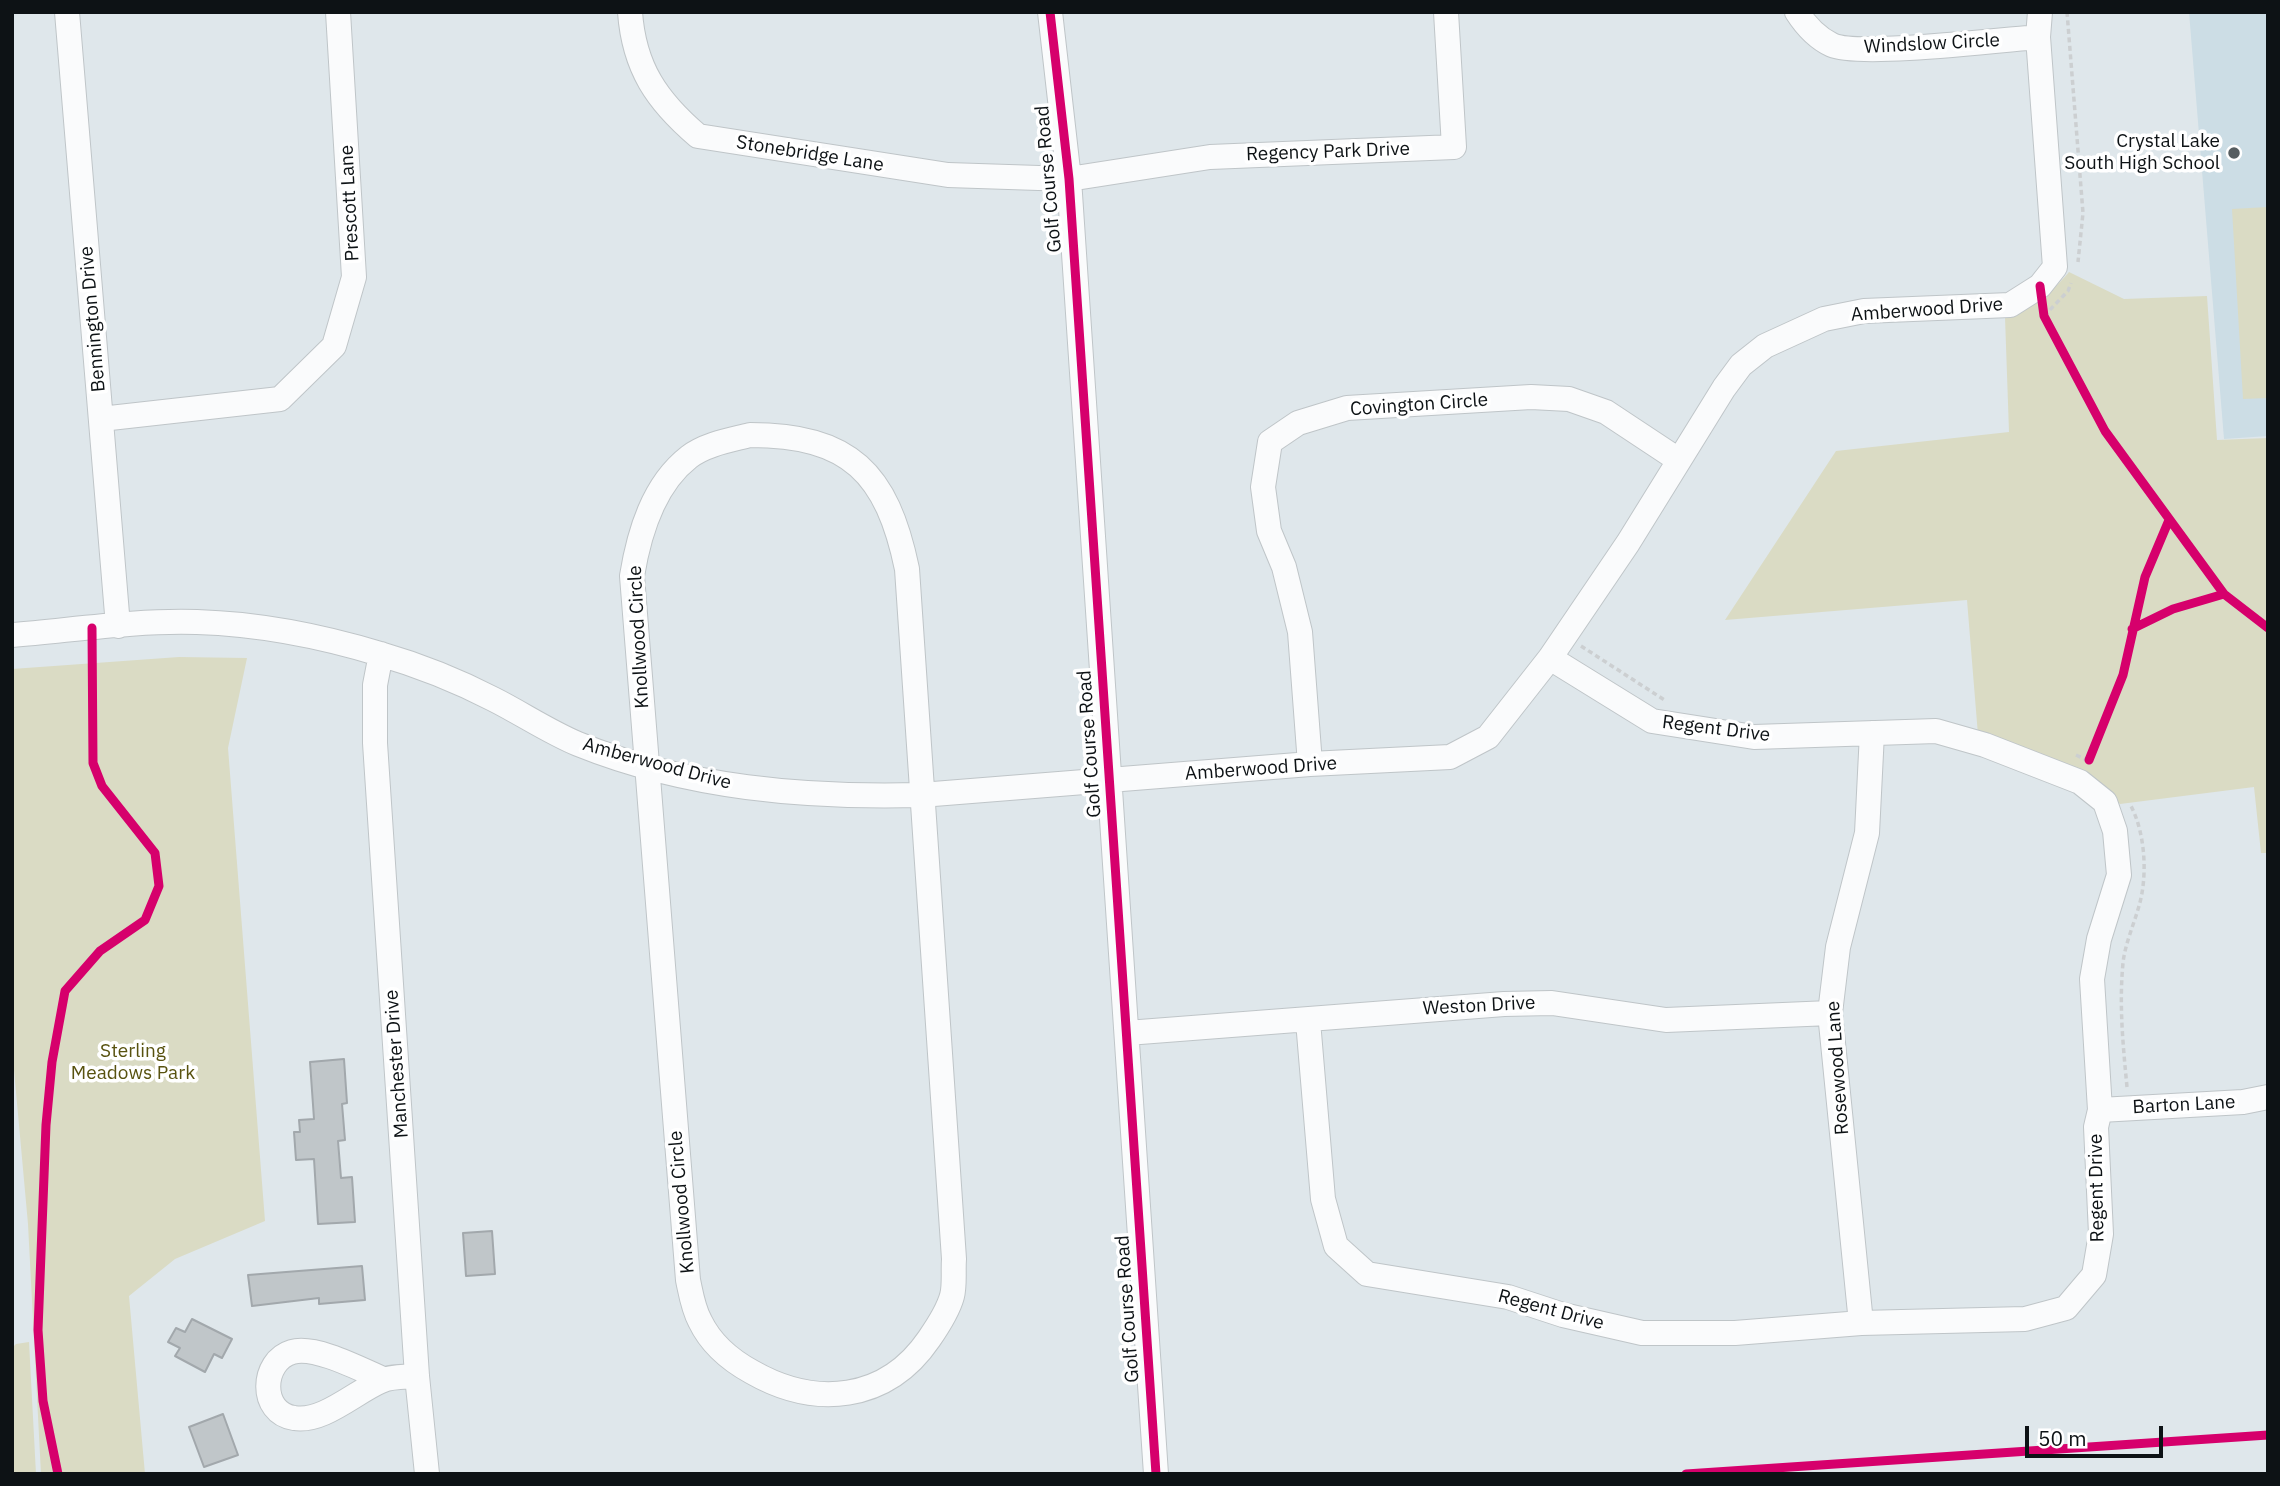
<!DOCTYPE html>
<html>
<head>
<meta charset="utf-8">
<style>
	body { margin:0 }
	#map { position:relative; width:2280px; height:1486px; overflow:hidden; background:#dfe7eb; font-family:"IBM Plex Sans",sans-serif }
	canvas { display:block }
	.frame { position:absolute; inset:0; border:14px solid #0d1215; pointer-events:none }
	.scale { position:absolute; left:2025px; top:1426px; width:138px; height:32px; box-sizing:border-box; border:4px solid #0d1215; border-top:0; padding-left:9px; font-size:21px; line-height:24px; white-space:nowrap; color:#0d1215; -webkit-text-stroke:5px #fff; paint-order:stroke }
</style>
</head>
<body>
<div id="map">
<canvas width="2280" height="1486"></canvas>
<div class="frame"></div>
<div class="scale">50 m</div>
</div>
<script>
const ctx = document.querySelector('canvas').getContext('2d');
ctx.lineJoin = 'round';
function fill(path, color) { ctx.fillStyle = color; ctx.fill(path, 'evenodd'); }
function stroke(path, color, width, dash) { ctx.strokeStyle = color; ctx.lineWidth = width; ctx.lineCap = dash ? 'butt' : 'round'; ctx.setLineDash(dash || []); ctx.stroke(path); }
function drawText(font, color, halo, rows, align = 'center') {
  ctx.font = font + ' "IBM Plex Sans",sans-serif'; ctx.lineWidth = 7; ctx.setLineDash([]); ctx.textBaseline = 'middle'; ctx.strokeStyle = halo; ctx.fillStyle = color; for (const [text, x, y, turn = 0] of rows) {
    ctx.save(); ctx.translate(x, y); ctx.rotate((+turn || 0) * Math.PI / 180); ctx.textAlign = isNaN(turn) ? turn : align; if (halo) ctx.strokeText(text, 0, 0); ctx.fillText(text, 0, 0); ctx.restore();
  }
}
fill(new Path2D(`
	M 2189,12 L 2268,12 L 2268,436 L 2224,439 Z`), '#ccdde5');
fill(new Path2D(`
	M 2268,207 L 2268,398 L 2243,399 L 2232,209 Z
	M 2069,272 L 2124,299 L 2207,296 L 2217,440 L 2268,438 L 2268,853 L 2261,853 L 2254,787 L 2120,804 L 2091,775 L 1978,735 L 1967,600 L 1725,620 L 1836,451 L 2009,432 L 2005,317 C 2032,306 2050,295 2069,272 Z
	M 179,657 L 247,658 L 228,748 L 265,1221 L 175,1259 L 129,1296 L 145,1474 L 41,1474 L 28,1224 L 12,1048 L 12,669 Z
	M 29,1342 L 36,1474 L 12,1474 L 12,1348 L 16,1344 Z`), '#dadbc4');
const building = new Path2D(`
	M 344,1059 L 347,1103 L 342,1104 L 345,1140 L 338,1141 L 341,1178 L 352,1177 L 355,1222 L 318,1224 L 314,1159 L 296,1160 L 294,1132 L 300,1132 L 299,1120 L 314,1119 L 310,1062 Z
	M 492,1231 L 495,1274 L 466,1276 L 463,1233 Z
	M 362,1266 L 365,1300 L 319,1304 L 319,1298 L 252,1306 L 248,1275 Z
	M 192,1319 L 232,1339 L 222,1358 L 214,1354 L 205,1372 L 175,1356 L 180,1348 L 168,1342 L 176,1328 L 185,1332 Z
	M 223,1414 L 238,1455 L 204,1467 L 189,1427 Z`);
fill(building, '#c0c6c9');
stroke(building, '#a2a8ac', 2);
const minor = new Path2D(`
	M 67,12 L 118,626
	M 630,12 C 634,68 657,101 698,136 L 948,175 L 1069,179 L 1210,157 L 1454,147 L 1446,12
	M 1050,12 L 1069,179 L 1156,1474
	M 1797,12 C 1806,26 1817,38 1832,45 C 1858,57 2001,40 2038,37
	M 101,419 L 280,399 L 334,346 L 354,277 L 338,12
	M 750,435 C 850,435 887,473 907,569 L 954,1259 C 953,1271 955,1285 952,1296 C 948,1311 938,1326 929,1339 C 886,1402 815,1408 752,1372 C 730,1360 711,1344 700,1321 C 693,1308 691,1294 688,1280 L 632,576 C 639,533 653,485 689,457 C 706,444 731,440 750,435 Z
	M 12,635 C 73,630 137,620 197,622 C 259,624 321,636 380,654 C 418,665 458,681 493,699 C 521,713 549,732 578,744 C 687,788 805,798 921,795 L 1310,764 L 1450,757 L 1488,737 L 1550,658 L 1628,543 L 1724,388 L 1741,365 L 1765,346 L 1824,319 L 1864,311 L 2010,305 L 2040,286 L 2055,267 L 2038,37 L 2040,12
	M 381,654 L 375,685 L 375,743 L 417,1376 L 427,1474
	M 1310,764 L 1300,632 L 1284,567 L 1269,531 L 1263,487 L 1270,442 L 1298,423 L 1347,408 L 1531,397 L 1569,399 L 1606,412 L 1677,459
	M 1308,1021 L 1323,1199 L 1336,1246 L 1367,1274 L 1508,1297 L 1563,1315 L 1642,1333 L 1735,1333 L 1861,1323 L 2025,1319 L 2066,1308 L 2094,1275 L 2101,1234 L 2096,1127 L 2100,1110 L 2092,979 L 2099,939 L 2119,875 L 2115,831 L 2105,802 L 2080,782 L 1985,745 L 1936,731 L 1754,737 L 1652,721 L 1550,658
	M 1127,1033 L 1504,1004 L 1552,1003 L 1666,1020 L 1830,1013
	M 2100,1110 L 2243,1102 L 2268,1097
	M 1861,1323 L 1830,1013 L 1838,947 L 1867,833 L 1872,733
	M 383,1379 C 362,1370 315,1345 292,1352 C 261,1361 259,1413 294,1418 C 323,1423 355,1392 381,1381 C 391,1376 406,1377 417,1376`);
stroke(minor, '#bfc5c8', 26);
stroke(new Path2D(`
	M 2067,12 L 2083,213 L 2078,262
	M 2044,316 L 2068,291 L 2071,283
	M 1581,646 L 1666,701
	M 2076,755 L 2091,762
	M 2127,1087 C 2123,1045 2119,1005 2123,963 C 2125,944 2134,924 2139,906 C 2148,875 2145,833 2131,806`), '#cccfd1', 3.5, [5, 3.5]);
stroke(minor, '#fafbfc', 24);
stroke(new Path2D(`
	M 1050,12 L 1069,179 L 1156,1474
	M 2040,286 L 2044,316 L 2105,431 L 2224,594 L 2268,628
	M 2132,629 L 2173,609 L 2224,594
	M 2089,760 L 2123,675 L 2145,577 L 2169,520
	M 58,1474 L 43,1401 L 38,1330 L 46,1125 L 52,1062 L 65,991 L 100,951 L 145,920 L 159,886 L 155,853 L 102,786 L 93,763 L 92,628
	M 1686,1474 L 2268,1435`), '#d6006c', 9);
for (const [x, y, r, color] of [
	[2234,153,7,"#565d60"]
]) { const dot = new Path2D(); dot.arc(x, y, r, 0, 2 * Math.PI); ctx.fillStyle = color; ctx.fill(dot); stroke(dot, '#fff', 2.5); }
drawText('19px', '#0d1215', '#fff', [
	["Windslow Circle",1932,44,-3],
	["Regency Park Drive",1328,152,-2],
	["Stonebridge Lane",810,154,9],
	["Golf Course Road",1049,179,-95],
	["Prescott Lane",350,203,-93],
	["Amberwood Drive",1927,310,-4],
	["Bennington Drive",93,319,-95],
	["Covington Circle",1419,405,-4],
	["Knollwood Circle",639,637,-93],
	["Regent Drive",1716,729,7],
	["Golf Course Road",1090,744,-94],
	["Amberwood Drive",657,764,15],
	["Amberwood Drive",1261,769,-4],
	["Weston Drive",1479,1006,-3],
	["Manchester Drive",397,1064,-94],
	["Rosewood Lane",1838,1068,-94],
	["Barton Lane",2184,1105,-3],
	["Regent Drive",2097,1188,-91],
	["Knollwood Circle",682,1202,-95],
	["Golf Course Road",1128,1309,-94],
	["Regent Drive",1551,1310,15]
]);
drawText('19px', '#0d1215', '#fff', [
	["Crystal Lake",2220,142],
	["South High School",2220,164]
], 'right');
drawText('19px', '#58520f', '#fff', [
	["Sterling",133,1052],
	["Meadows Park",133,1074]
]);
</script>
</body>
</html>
